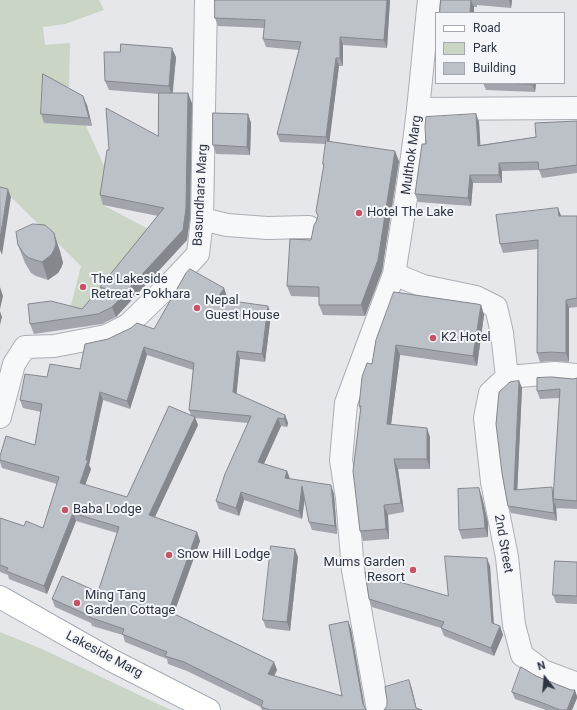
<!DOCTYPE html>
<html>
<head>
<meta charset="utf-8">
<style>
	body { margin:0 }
	#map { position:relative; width:577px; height:710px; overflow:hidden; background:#e5e7eb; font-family:Roboto,sans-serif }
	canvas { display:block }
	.legend { position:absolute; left:435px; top:12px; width:130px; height:72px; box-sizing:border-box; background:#f4f6f9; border:1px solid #a4a9b0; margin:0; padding:5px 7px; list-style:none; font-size:12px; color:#2d3543 }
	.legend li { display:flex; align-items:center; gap:8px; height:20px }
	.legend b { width:20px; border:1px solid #a4a9b0 }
	.north { position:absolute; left:525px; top:658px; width:40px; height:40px; -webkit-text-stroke:3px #f4f6f9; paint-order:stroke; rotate:344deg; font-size:11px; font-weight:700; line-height:16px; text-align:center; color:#2d3543 }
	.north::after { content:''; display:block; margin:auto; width:14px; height:18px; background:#2d3543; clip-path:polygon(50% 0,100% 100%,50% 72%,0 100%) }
</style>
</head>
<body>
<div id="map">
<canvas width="577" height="710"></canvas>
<ul class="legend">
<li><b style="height:5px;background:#fff"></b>Road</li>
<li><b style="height:11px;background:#cad5c6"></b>Park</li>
<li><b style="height:11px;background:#bcc1c8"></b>Building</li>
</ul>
<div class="north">N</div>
</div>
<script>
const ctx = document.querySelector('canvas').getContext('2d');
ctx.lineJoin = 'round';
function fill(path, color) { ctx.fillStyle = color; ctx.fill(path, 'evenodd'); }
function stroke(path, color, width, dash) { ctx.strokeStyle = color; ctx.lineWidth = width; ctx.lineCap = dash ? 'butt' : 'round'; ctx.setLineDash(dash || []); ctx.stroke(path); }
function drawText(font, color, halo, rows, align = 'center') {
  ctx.font = font + ' Roboto,sans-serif'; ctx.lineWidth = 4; ctx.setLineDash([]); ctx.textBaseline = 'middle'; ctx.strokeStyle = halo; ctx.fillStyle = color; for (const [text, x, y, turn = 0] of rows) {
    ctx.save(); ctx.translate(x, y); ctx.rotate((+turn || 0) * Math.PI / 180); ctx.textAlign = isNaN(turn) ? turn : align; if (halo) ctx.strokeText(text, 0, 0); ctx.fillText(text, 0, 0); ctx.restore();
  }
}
fill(new Path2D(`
	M 0,0 L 99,0 L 104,10 L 65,24 L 43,27 L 45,45 L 70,43 L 69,87 L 46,88 L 86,126 L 111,181 L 103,205 L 156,233 L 93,310 L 70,309 L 81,266 L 11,197 L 0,195 Z
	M 0,632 L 42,649 L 171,710 L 0,710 Z`), '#cad5c6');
const minor = new Path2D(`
	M 429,0 C 425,36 422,72 418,109 C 412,164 403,219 394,274 L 423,286 L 476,297 L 496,307 L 502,333 L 507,377
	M 418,109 L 577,108
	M 202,219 L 227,225 L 267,228 L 309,227
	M 507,377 L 490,393 L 485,418 L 492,482 L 507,557 L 514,625 L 522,655 L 543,671 L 575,683 L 577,685
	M 507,377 L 555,373 L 577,375
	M 0,417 L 14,364 L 25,347 L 54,346 L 106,336 L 128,325 L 166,288 L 198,254 L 202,219 L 206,0
	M 378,710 L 353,570 L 347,498 L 341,460 L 346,403 L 394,274`);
const primary = new Path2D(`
	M 0,597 L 111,660 L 209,710`);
stroke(minor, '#aaaeb5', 24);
stroke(primary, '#a5acb6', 24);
stroke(minor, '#f7f8fa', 22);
stroke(primary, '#fff', 22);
fill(new Path2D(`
	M 215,0 L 390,0 L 387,48 L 343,45 L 343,66 L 339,66 L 329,141 L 399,161 L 382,271 L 365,316 L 323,315 L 319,305 L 319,297 L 291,296 L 287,286 L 311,240 L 316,222 L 318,216 L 324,167 L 323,164 L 326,144 L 280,142 L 277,134 L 299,50 L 266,47 L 263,39 L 264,28 L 218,26 L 215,18 Z
	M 440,0 L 512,0 L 511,8 L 477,5 L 477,7 L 474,7 L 474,13 L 440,13 L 441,2 Z
	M 176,57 L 173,93 L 192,103 L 190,218 L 187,240 L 116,317 L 102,324 L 34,334 L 30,324 L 82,309 L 103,294 L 100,287 L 158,216 L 103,205 L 100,195 L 158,136 L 159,94 L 109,90 L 105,81 Z
	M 483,83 L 536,83 L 535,92 L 486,90 Z
	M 87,105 L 92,126 L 44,123 L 41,114 Z
	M 248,114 L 251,123 L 250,155 L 216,154 L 213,145 Z
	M 476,114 L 479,122 L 480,145 L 536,137 L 577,121 L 577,173 L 542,178 L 539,170 L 502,171 L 502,183 L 473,183 L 471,206 L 418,202 L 415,194 L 426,144 Z
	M 558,208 L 561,216 L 577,216 L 577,307 L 569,308 L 569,362 L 554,361 L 540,362 L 537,353 L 538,249 L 503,253 L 500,244 Z
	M 18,245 L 60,251 L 63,263 L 61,268 L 58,273 L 48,280 L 36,276 L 31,273 L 25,263 Z
	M 224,288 L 227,297 L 225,300 L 271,314 L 265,362 L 240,359 L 236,394 L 285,415 L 288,423 L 287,427 L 281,426 L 264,464 L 287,471 L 290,479 L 334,494 L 337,534 L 312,530 L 309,522 L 305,499 L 302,519 L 244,500 L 239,516 L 219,509 L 216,501 L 248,423 L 195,418 L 198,425 L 155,517 L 197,532 L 200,541 L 174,614 L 274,662 L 277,670 L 274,676 L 342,696 L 348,621 L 351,629 L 365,709 L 366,710 L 262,710 L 261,707 L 187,671 L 168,664 L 167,659 L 125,642 L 123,635 L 92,626 L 91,623 L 55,607 L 52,599 L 98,592 L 117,533 L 76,521 L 47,594 L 9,579 L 8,575 L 0,572 L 0,518 L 24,526 L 43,528 L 57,484 L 2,468 L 0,462 L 0,456 L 35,445 L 41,412 L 23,408 L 20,400 L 47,377 L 80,369 L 108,339 L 154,329 ZM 147,355 L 193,370 L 189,410 L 191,415 L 127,497 L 85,485 L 91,469 L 89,465 L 103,400 L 130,409 Z
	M 481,305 L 484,315 L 477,366 L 400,355 L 391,424 L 430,437 L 430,469 L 398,469 L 404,512 L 388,515 L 389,539 L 363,541 L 360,531 L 360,410 L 359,406 L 372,364 L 376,340 Z
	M 577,378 L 577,509 L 556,508 L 556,507 L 557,521 L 511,513 L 508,506 L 519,381 L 522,388 L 517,490 L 554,491 L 560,398 L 540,399 L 537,391 L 573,379 Z
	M 482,497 L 488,523 L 488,537 L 462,539 L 459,530 Z
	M 298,557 L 290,631 L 266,628 L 263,620 Z
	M 577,562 L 577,604 L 556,603 L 553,595 Z
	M 490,566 L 494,624 L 500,626 L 503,635 L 494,656 L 444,636 L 441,628 L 372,607 L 369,599 L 448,596 Z
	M 536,676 L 577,698 L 572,710 L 546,710 L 515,699 L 512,692 Z`), '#a2a6ac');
fill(new Path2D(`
	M 387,0 L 390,0 L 387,48 L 384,40 Z
	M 471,0 L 474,7 L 474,13 L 470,13 Z
	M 509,0 L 512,0 L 511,8 Z
	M 340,37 L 343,45 L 343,66 L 340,58 Z
	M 172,48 L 176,57 L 172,95 L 169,86 Z
	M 336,58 L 339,66 L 329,145 L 326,137 Z
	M 532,83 L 536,83 L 535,92 L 532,84 Z
	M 188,93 L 192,103 L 190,218 L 187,240 L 116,317 L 112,307 L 183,230 Z
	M 83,96 L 87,105 L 92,126 L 89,118 Z
	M 248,114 L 251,123 L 250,155 L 247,147 Z
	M 476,114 L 479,122 L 481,154 L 478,146 Z
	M 395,151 L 399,161 L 382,271 L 365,316 L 361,305 Z
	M 499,163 L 502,171 L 502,183 L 499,175 Z
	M 470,175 L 473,183 L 471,206 L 468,198 Z
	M 8,189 L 11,197 L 2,255 L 0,250 L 0,239 Z
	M 558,208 L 561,216 L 559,216 Z
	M 54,233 L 60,251 L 63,263 L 61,268 L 58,273 L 48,280 L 42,262 Z
	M 0,287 L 3,296 L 0,309 Z
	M 224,288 L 227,297 L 220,307 L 217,299 Z
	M 566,300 L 569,308 L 569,362 L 566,353 Z
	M 481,305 L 484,315 L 477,366 L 473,356 Z
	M 268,306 L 271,314 L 265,362 L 262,354 Z
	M 0,311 L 2,317 L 0,325 Z
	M 396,345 L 400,355 L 390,433 L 387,424 Z
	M 144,347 L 147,355 L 130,409 L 127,401 Z
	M 237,351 L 240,359 L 236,400 L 233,392 Z
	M 519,381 L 522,388 L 517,497 L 514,490 Z
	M 100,392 L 103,400 L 89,465 L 91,469 L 83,491 L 80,483 L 86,460 Z
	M 285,415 L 288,423 L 287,427 L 284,419 Z
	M 195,417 L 198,425 L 152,523 L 149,515 Z
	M 278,418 L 281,426 L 261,470 L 258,462 Z
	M 427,428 L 430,437 L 430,469 L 427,459 Z
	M 394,459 L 398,469 L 404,512 L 401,503 Z
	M 287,471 L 290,479 L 285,478 Z
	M 331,485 L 334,494 L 337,534 L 335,526 Z
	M 302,486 L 305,494 L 302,519 L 299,511 Z
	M 479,488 L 482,497 L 488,523 L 488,537 L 485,528 Z
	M 241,492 L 244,500 L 239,516 L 236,508 Z
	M 553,499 L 556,507 L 557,521 L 554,513 Z
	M 384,505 L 388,515 L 389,539 L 386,529 Z
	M 73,513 L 76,521 L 47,594 L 44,586 Z
	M 197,532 L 200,541 L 172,618 L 169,610 Z
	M 295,549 L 298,557 L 290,631 L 287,622 Z
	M 487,558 L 490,566 L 494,631 L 492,623 Z
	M 348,621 L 351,629 L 365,710 L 363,704 Z
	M 500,626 L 503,635 L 494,656 L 491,648 Z
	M 274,662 L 277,670 L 271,682 L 268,674 Z
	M 409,680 L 412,689 L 417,710 L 416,710 Z
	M 575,690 L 577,696 L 577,698 L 572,710 L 567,710 Z`), '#84878c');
const building = new Path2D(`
	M 215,0 L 387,0 L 384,40 L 340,37 L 340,58 L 336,58 L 326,137 L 277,134 L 301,42 L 263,39 L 265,20 L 215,18 Z
	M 441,0 L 471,0 L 470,13 L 440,13 Z
	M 121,44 L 172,48 L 169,86 L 105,81 L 104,52 L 120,52 Z
	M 43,74 L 83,96 L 89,118 L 41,114 Z
	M 503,83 L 532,83 L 532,84 Z
	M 159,93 L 188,93 L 186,208 L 183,230 L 112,307 L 98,314 L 30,324 L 28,304 L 51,301 L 82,309 L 94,295 L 117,292 L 100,287 L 164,208 L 100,195 L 107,150 L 109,150 L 106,108 L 158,136 Z
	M 213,113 L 248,114 L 247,147 L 213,145 Z
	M 476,114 L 478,146 L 536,137 L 535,123 L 577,121 L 577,165 L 539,170 L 538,162 L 499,163 L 499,175 L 470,175 L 468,198 L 415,194 L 422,144 L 426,144 L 425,127 L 426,117 Z
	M 326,141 L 395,151 L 378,260 L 361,305 L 319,305 L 319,287 L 287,286 L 290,239 L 311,240 L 314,225 L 316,222 L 318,216 L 316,211 L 324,164 L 323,164 Z
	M 0,187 L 8,189 L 0,239 Z
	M 558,208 L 559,216 L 577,216 L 577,298 L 566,300 L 566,353 L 551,352 L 537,353 L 538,240 L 500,244 L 496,215 Z
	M 33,224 L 45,225 L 54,233 L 56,244 L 54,250 L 51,255 L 42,262 L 29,258 L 24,254 L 18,245 L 16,232 Z
	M 190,269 L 224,288 L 217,299 L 268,306 L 262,354 L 237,351 L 233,392 L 285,415 L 284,419 L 278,418 L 258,462 L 287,471 L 285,478 L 331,485 L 335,526 L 309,522 L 302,486 L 299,511 L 241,492 L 236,508 L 216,501 L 225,474 L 251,416 L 189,410 L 194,363 L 144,347 L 127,401 L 100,392 L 86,460 L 88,460 L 80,483 L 127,497 L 169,406 L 195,417 L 149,515 L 197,532 L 169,610 L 164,609 L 274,662 L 268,674 L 342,696 L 329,625 L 348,621 L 363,704 L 366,710 L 270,710 L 261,707 L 263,701 L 184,662 L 165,656 L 167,652 L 122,634 L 124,629 L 89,617 L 90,616 L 52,599 L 62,576 L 98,592 L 119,527 L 73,513 L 44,586 L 6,571 L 8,568 L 0,565 L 0,518 L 24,526 L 26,521 L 43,528 L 59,477 L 0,460 L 0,456 L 6,436 L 35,445 L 42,404 L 20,400 L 25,374 L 47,377 L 50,364 L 80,369 L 85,344 L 108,339 L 131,328 L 137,323 L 154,329 L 186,273 Z
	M 394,292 L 477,304 L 481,305 L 473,356 L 396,345 L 387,424 L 427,428 L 427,459 L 394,459 L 401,503 L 384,505 L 386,529 L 360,531 L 353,471 L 361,406 L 359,406 L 362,377 L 367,363 L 372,364 L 376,340 Z
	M 552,377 L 573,379 L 577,378 L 577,501 L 553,499 L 560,389 L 537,391 L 537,378 Z
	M 519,381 L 514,490 L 552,487 L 554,513 L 508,506 L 502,473 L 496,424 L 499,392 L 510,382 Z
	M 479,488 L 484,515 L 485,528 L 459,530 L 458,489 Z
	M 271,546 L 295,549 L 287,622 L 263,620 Z
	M 445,556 L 487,558 L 492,623 L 500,626 L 491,648 L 441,628 L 444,622 L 369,599 L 365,572 L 448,596 Z
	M 555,561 L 577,562 L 577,596 L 553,595 Z
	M 521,667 L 536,676 L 571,690 L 575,690 L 567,710 L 560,710 L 543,703 L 512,692 Z
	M 409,680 L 416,708 L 422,710 L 384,710 L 387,706 L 387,700 L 385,687 Z`);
fill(building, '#bcc1c8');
stroke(building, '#84878c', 1);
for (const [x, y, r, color] of [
	[359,213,4,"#c65468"],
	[83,287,4,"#c65468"],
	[197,308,4,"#c65468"],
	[433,338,4,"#c65468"],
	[65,510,4,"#c65468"],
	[169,555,4,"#c65468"],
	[413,570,4,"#c65468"],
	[77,603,4,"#c65468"]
]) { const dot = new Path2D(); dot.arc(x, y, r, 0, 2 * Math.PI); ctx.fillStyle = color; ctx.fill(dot); stroke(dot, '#f4f6f9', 1.5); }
drawText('13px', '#2d3543', '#f4f6f9', [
	["Multhok Marg",412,155,-82],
	["Basundhara Marg",201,195,-87],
	["2nd Street",503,544,80],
	["Lakeside Marg",104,655,28]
]);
drawText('13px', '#2d3543', '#f4f6f9', [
	["Hotel The Lake",367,213],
	["The Lakeside",91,280],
	["Retreat - Pokhara",91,295],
	["Nepal",205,301],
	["Guest House",205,316],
	["K2 Hotel",441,338],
	["Baba Lodge",73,510],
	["Snow Hill Lodge",177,555],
	["Mums Garden",405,563,"right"],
	["Resort",405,578,"right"],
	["Ming Tang",85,596],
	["Garden Cottage",85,611]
], 'left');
</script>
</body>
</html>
